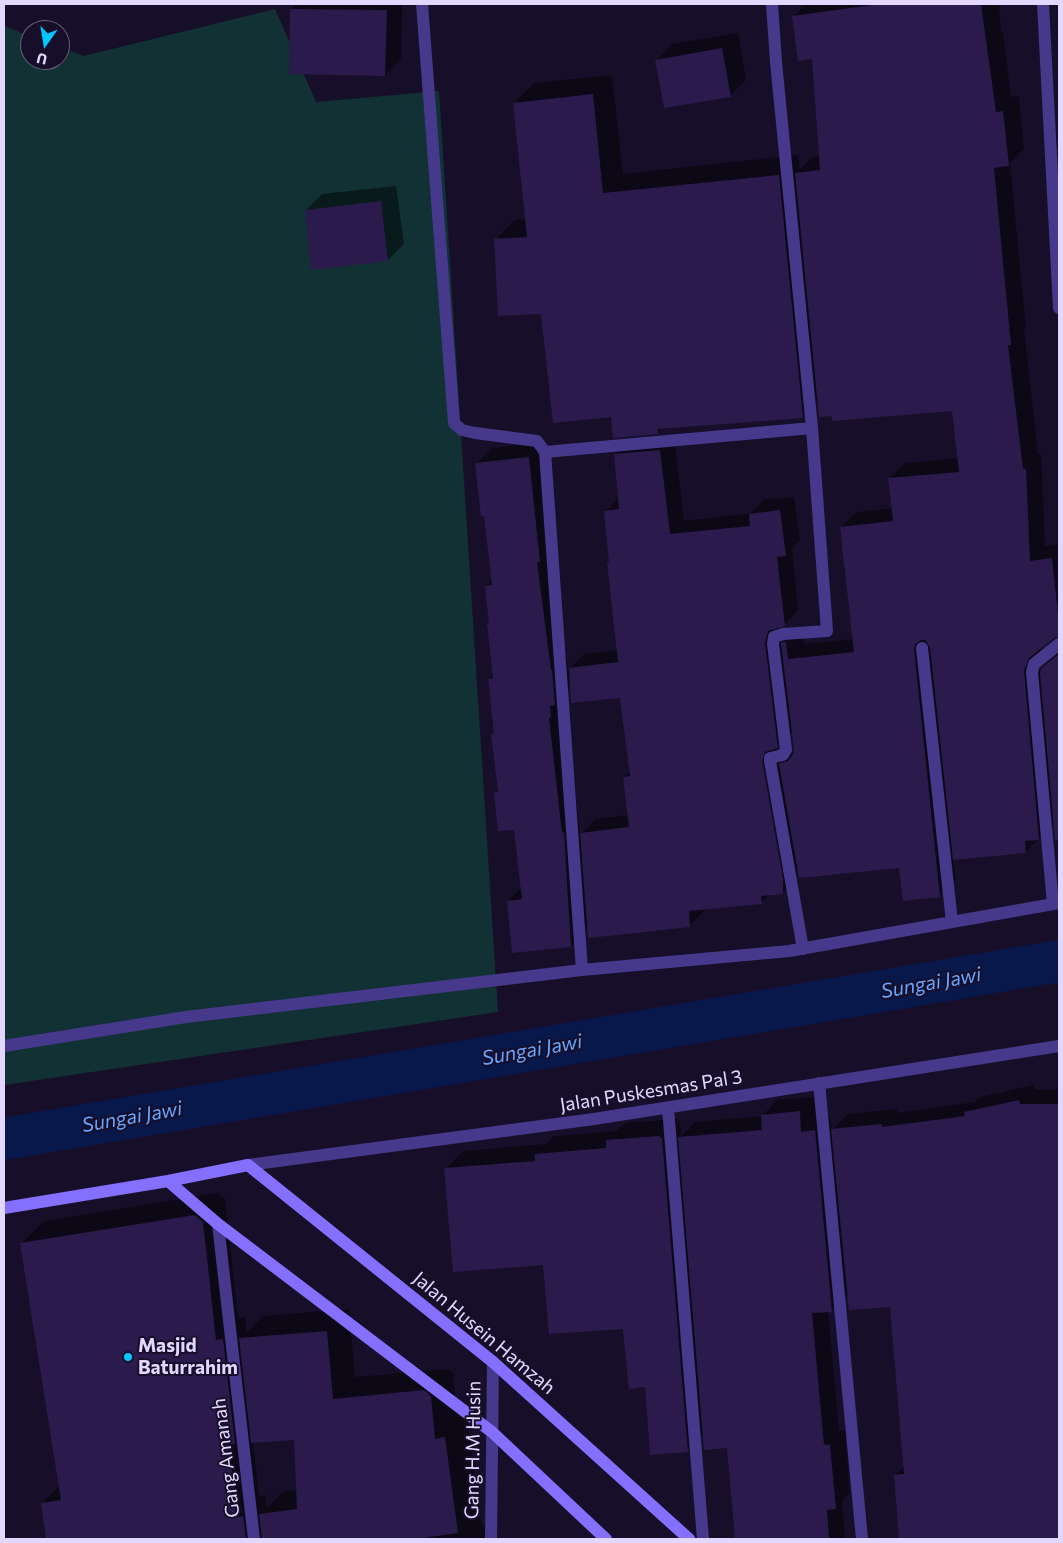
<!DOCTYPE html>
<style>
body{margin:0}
#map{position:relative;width:1063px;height:1543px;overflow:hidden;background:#170f2a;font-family:Commissioner,sans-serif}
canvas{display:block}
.frame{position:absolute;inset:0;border:5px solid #e2d8ff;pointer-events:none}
.north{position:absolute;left:20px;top:20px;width:50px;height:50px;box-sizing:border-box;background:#170f2a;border:1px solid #685f7f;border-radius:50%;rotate:193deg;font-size:14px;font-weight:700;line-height:20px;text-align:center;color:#e2d8ff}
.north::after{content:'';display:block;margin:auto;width:18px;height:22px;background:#04c6ff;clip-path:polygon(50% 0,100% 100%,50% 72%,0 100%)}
</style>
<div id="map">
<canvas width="1063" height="1543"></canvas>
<div class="frame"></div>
<div class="north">U</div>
</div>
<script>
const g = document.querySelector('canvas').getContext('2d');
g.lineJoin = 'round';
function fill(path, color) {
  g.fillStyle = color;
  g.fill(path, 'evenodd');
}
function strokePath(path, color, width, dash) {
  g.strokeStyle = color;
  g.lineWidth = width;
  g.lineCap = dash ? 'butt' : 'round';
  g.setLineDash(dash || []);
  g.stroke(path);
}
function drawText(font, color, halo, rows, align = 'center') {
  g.font = font + ' Commissioner,sans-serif';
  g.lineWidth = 4;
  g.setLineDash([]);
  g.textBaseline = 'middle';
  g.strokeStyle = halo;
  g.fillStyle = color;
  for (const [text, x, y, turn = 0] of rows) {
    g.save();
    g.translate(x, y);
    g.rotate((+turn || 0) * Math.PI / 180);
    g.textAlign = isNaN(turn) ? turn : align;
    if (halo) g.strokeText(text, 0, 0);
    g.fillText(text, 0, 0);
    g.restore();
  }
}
fill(new Path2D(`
 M275 9 316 102 439 91 498 1012 4 1085V26L30 36V60H60V47L84 56Z`), '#123134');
fill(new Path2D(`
 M297 4H402L401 59 385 75 291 9Z
 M806 4H999L1001 32H1003L1011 97 1019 96 1024 149 1010 163 1026 328 1024 330 1038 454H1041L1045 546 1059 544V635H1057L1042 646 1039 654 1041 671 1059 652V838H1056L1055 823 1026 851 953 859 956 879 940 895 900 866 797 869V878L783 893 770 894 761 903 704 909V911L690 925 588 928 571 946 514 952 508 901 522 887 515 828 495 793 499 789 492 734 495 731 489 679 494 674 488 624 490 622 486 586 492 580 485 514 476 464 492 448 544 442 552 548 568 670 584 654 618 650 608 563 610 561 605 512 619 497 615 454 630 440 674 436 684 521 751 513 764 500 794 497 800 540 792 549 798 610 784 625 779 626 781 645 799 628 802 627 804 644 854 639 841 527 857 512 893 508 889 479 905 463 959 458 954 409 833 414 819 400 802 417 663 427 658 432 612 415 542 313 495 240 515 220 527 219 514 103 534 83 612 75 623 174 798 155 800 170 812 157 820 156 813 58 793 17ZM571 687 621 697 631 771 624 777 629 815 596 819 580 835 565 693ZM793 731 795 750 779 766 776 747ZM760 755H762L784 881H782Z
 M738 33 746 80 730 96 657 60 672 44Z
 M396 186 404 244 388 260 312 268 306 210 322 194Z
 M1034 1085 1035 1090 1059 1089V1539H900L895 1475 905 1465 891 1306 848 1294 832 1310 828 1311 839 1431 845 1430 850 1493 842 1501 845 1539H792V1536L736 1539 728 1447 704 1434 687 1450 625 1328 544 1263 446 1169 463 1151 546 1144 554 1136 616 1131 625 1123 677 1119V1121H680L681 1136 695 1122 762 1116 777 1100 814 1097 816 1117 830 1116 832 1130 848 1114 897 1109V1113L975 1102 980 1097Z
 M218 1193 225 1199 238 1318 245 1317 247 1332 263 1316 349 1309 355 1377 447 1369 453 1373 457 1417 467 1416 482 1526 486 1525 488 1539H47L42 1503 60 1486 22 1243 44 1221ZM295 1438 298 1490 283 1492 267 1508 265 1495 259 1496 253 1442Z`), '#0007');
strokePath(new Path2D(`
 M4 1139 1059 961`), '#09184a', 42);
fill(new Path2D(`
 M880 4H981L996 112 1003 111 1009 166 994 168 1011 345H1008L1023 469H1026L1030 561 1052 558 1059 624V636L1054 638 1029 658 1024 670 1039 840 1025 841 1026 853 953 860 930 647 925 640H921L915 644 914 649 940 897 903 901 899 868 799 878 779 764 788 761 793 754 794 749 781 643 786 642 788 659 854 652 840 527 893 521 888 478 959 472 952 411 832 421V416L819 417 795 173 820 170 812 59 798 61 792 16Z
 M290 9 387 10 385 76 289 74Z
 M722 48 731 97 664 108 655 60Z
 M593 94 603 193 779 175 803 418 658 429V434L613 438 611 417 553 423 541 314 498 316 494 239 527 237 513 103Z
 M381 201 388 261 311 270 305 210Z
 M660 450 670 534 750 526 749 514 780 510 786 556 777 557 785 626 768 631 765 643 778 748 765 752 762 761 783 880V894L761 896 762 904 689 911 690 927 588 938 580 833 629 827 623 777 630 776 620 698 571 703 569 668 618 662 607 562H609L604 511 619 509 614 454Z
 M529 457 540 562H537L551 670H552L555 705 550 706 551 718H549L562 833 564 832 571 947 512 953 507 901 522 899 514 830 498 831 494 792H498L491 734 494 733 488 679 493 678 487 623H489L485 586 492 585 484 516H481L475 463Z
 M1059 654V839L1055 840 1040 673 1041 669Z
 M1019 1100 1020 1104H1059V1539H899L894 1475 904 1474 890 1307 849 1310 831 1129 882 1124V1127L965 1116 964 1112Z
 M800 1111 801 1132 815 1130 832 1312 812 1313 824 1445H830L836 1509 827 1510 829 1539H735L727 1448 704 1450 678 1137 762 1130 761 1115Z
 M660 1136V1138H662L688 1452 650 1455 645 1387 629 1389 623 1329 549 1334 543 1265 453 1272 444 1168 535 1161V1154L606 1148V1140Z
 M195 1215 203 1222 216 1340 223 1339 235 1444 229 1445 237 1517 243 1516 246 1539H46L41 1503 61 1500 20 1243Z
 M327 1331 333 1399 424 1390 431 1396 435 1439 445 1437 458 1533 416 1539H262L259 1514 297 1509 294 1440 251 1443 239 1338Z`), '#2b1b4c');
strokePath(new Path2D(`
 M422 4 454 423 462 430 475 433 537 441 545 452 582 970 789 951 1059 903
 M772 4 776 62 812 428 827 631 783 634 774 637 773 644 786 750 783 755 770 758V761L803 949
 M1043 4 1059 308
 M545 452 812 428
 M922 648 952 922
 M1053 904 1032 672 1034 664 1059 644
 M4 1046 186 1017 582 970
 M819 1083 862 1539
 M668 1108 703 1539
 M248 1165 594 1119 1059 1046
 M218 1224 254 1539
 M491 1539 493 1362`), '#46398b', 12);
strokePath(new Path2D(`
 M168 1181 218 1224 492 1432 606 1539
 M4 1208 168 1181 248 1165 493 1362 689 1539`), '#856fff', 12);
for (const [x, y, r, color] of [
 [128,1357,5,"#04c6ff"]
]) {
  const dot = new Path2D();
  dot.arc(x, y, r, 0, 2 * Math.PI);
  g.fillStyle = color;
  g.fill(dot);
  strokePath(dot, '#170f2a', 2);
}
drawText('19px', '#e2d8ff', '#170f2a', [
 ["Jalan Puskesmas Pal 3",651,1091,-9],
 ["Jalan Husein Hamzah",484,1333,40],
 ["Gang H.M Husin",473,1450,-89],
 ["Gang Amanah",226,1458,-97]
]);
drawText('bold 19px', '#e2d8ff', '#170f2a', [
 ["Masjid",138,1346],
 ["Baturrahim",138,1368]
], 'left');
drawText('italic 20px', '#66a5ff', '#170f2a', [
 ["Sungai Jawi",931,983,-10],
 ["Sungai Jawi",532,1050,-10],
 ["Sungai Jawi",132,1117,-10]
]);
</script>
